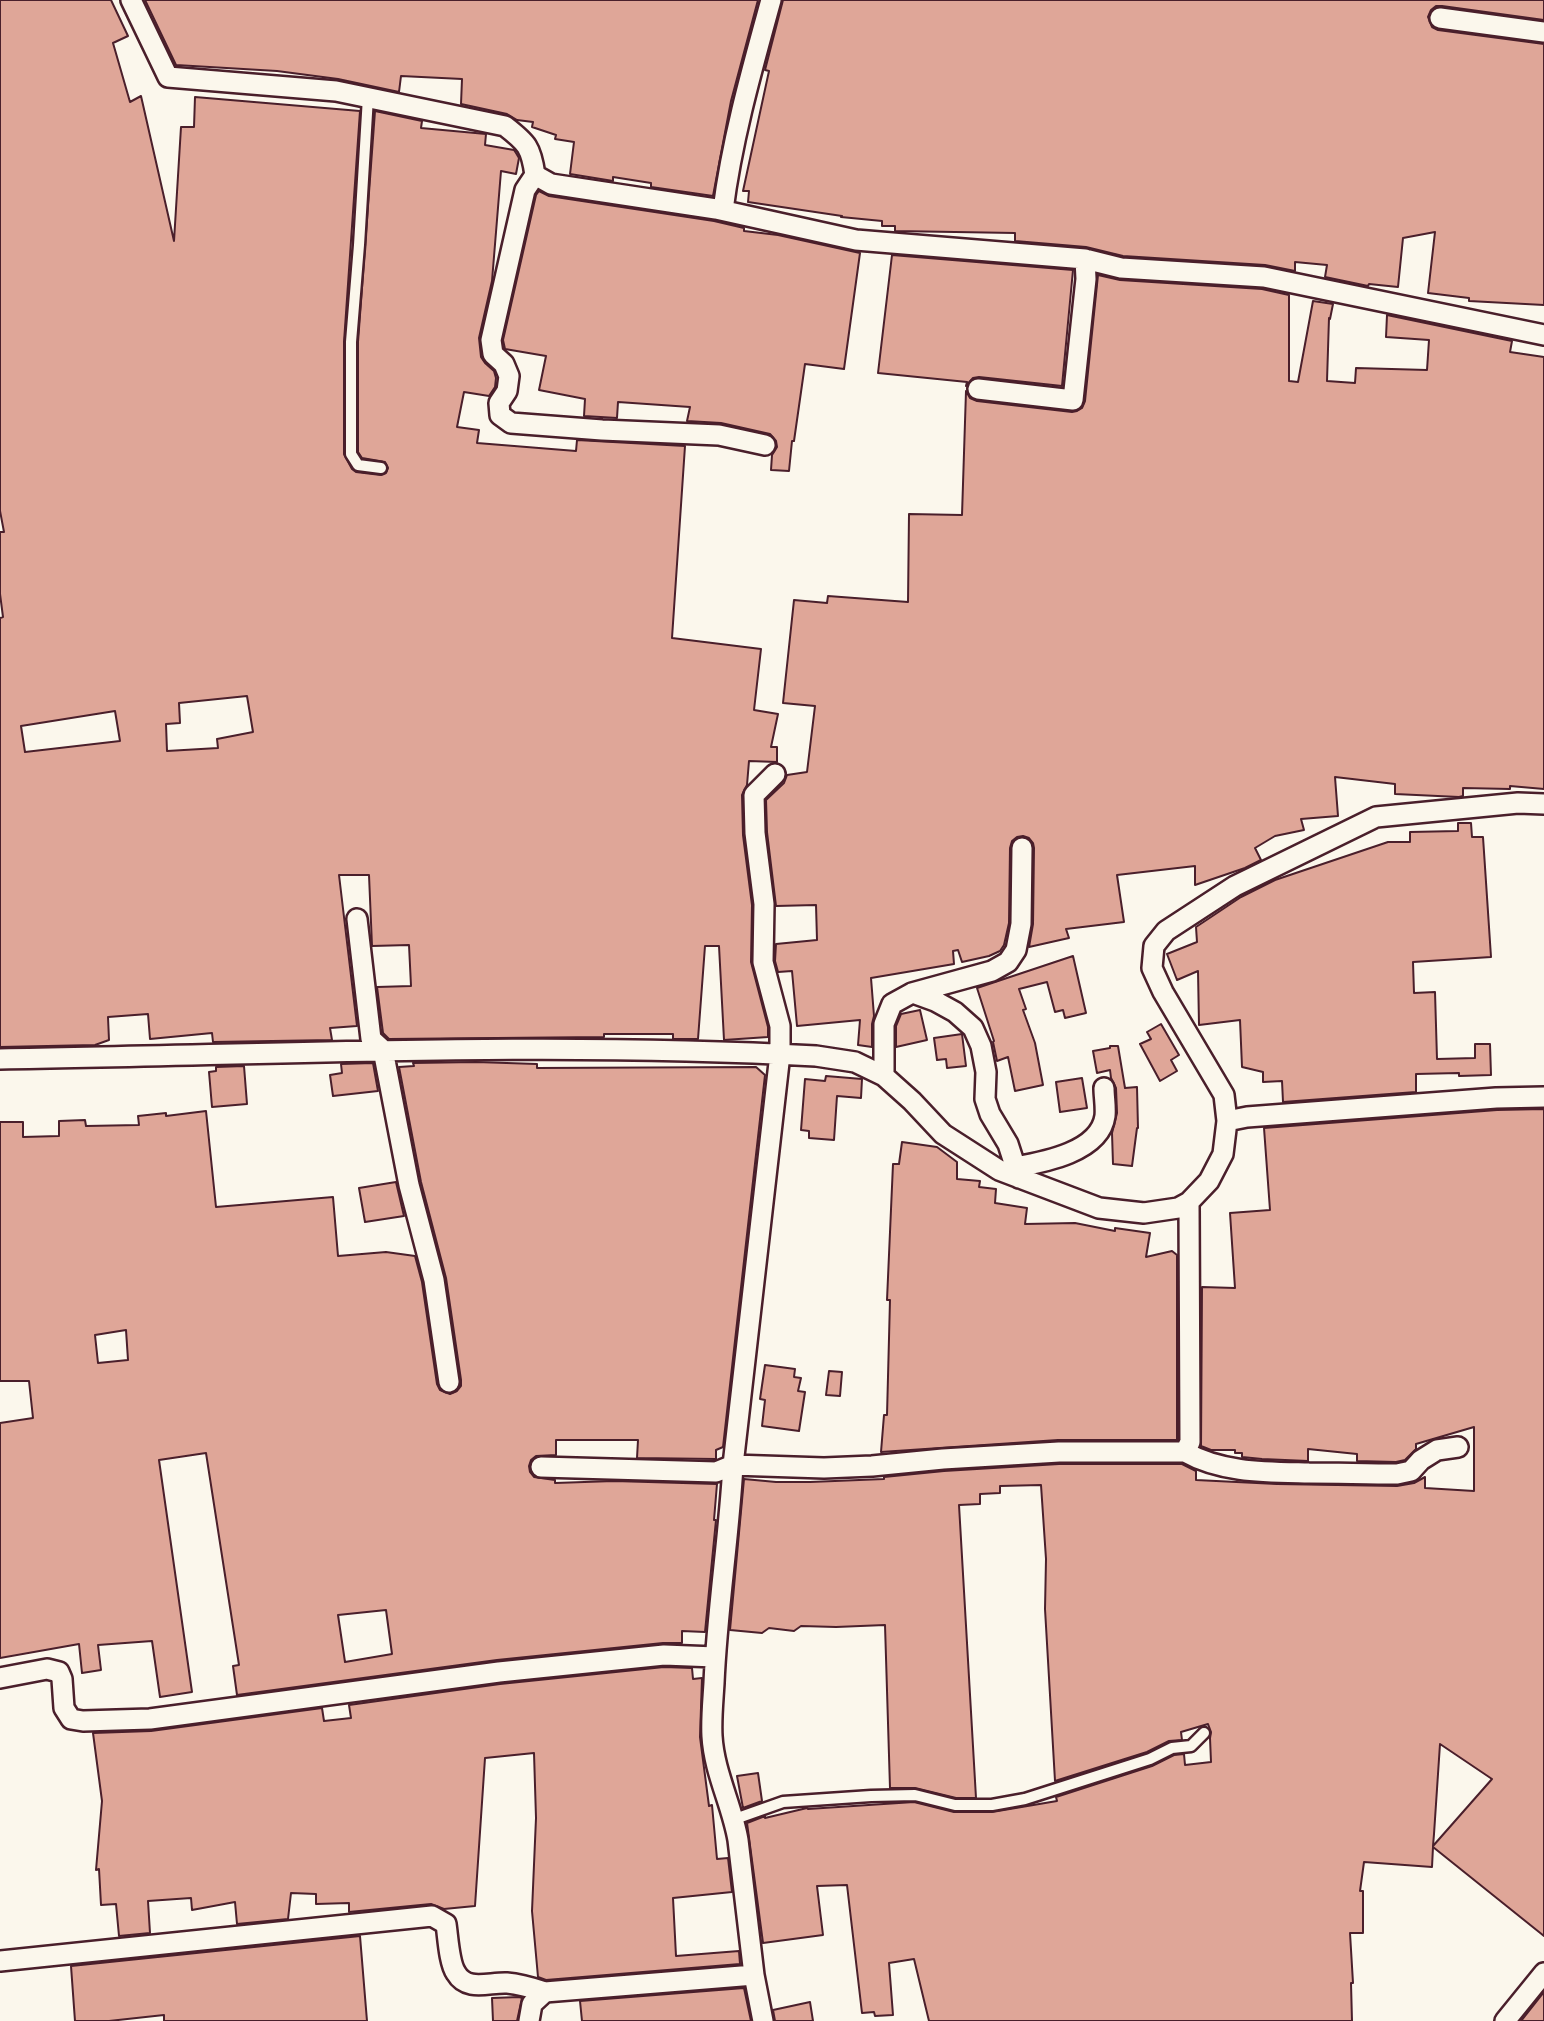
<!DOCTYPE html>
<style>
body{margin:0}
canvas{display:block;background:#fbf7ec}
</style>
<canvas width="1544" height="2021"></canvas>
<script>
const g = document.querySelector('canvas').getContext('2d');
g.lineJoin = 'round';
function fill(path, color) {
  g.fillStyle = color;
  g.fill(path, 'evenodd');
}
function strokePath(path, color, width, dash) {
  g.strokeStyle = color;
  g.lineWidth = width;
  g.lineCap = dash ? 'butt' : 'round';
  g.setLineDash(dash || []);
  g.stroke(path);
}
const building = new Path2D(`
 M0 0H111L128 36 113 43 130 102 141 96 174 241 181 127H194L195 97 360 111 344 342V454L352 469 356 472 381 475 386 473 388 468 385 462 362 458 358 452V342L375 111 422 121 421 128 486 134 485 145 514 150 516 153 519 158 516 174 501 171 492 281 479 338 481 357 485 363 494 371 496 378 495 387 489 396 464 392 457 427 479 430 477 443 576 451 577 440 685 446 672 638 761 649 754 710 778 714 771 747H777V762L749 761 747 785 742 795 743 835 752 905 751 962 768 1027V1037L724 1040 719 946H705L698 1039H673V1034H604V1037L389 1039 383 1033 377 987 411 986 409 945 372 946 369 875H339L357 1026 330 1028 332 1040 213 1042 212 1033 150 1039 148 1014 108 1017 109 1040 95 1045 0 1047V618L3 617 0 594V532H4L0 511ZM247 696 253 732 217 739 218 748 167 751 166 724 180 723 179 703ZM115 711 120 741 25 752 21 726Z
 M145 0H758L731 101 713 196 651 187V183L613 177V181L570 174 574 142 555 139 556 135 532 127 533 122 517 120 507 114 461 104 462 79 401 76 399 92 338 79 277 71 176 65Z
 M783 0H1544V20L1442 6H1436L1431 10 1428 17 1432 27 1438 30 1544 44V305L1469 301V298L1428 293 1435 232 1403 238 1398 287 1369 284 1368 286 1325 277 1327 265 1295 262V271L1265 265 1123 256 1086 247 1015 241V233L895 231V226H882V221L841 217 842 216 748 202 749 191H743L769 71 765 70Z
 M539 191 549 196 714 221 744 228V231L778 235 860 253 844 369 805 364 794 441H792L789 471 771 470 772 455 777 447 776 441 770 434 721 423 687 421 690 407 618 402 617 418 584 416 585 399 539 390 546 356 505 349 503 340 536 195Z
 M892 255 1073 270 1062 386 979 377 973 378 966 386 967 382 878 373Z
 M1098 275 1120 280 1262 289 1289 295V381L1298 382 1313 301 1333 304 1330 319 1329 318 1327 381 1355 383 1356 368 1427 370 1429 340 1386 337 1387 315 1512 341 1510 352 1544 357V789L1510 786V789L1463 788V796L1459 797 1395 794V784L1335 777 1338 816 1301 819 1304 830 1275 836 1255 848 1261 860 1245 868 1195 885V866L1117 875 1124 922 1066 929 1069 938 1029 947 1033 924 1034 848 1033 843 1029 838 1023 836 1017 837 1012 841 1010 848 1009 923 1004 945 1000 951 989 956 962 962 958 950 953 951 954 964 871 978 874 1016 872 1024V1047L858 1045 860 1020 797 1026 792 971 778 972 775 961 776 944 817 940 816 905 776 906 767 832 766 800 784 783 787 775 807 772 815 706 783 703 794 600 827 603 828 596 908 602 909 514 962 515 966 391 970 398 977 401 1072 412 1077 411 1082 408 1085 401Z
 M1458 823H1471L1472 837H1483L1491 957 1413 962 1414 993 1435 992 1437 1059 1475 1058V1044H1490L1491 1075 1459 1076V1073L1416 1074V1092L1283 1102 1282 1081 1263 1082V1072L1242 1067 1240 1020 1199 1025 1198 971 1177 980 1167 954 1197 942 1196 927 1241 897 1275 880 1388 842H1410V832L1458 831Z
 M1073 956 1086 1013 1065 1018 1063 1010 1055 1012 1047 982 1019 989 1026 1009 1023 1010 1035 1043 1043 1085 1015 1091 1008 1057 997 1061 993 1042 994 1041 977 988Z
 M920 1010 927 1040 896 1047V1026L901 1014Z
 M1161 1024 1179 1055 1171 1060 1177 1071 1160 1081 1140 1044 1151 1039 1147 1032Z
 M962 1034 966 1066 947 1068 946 1059 937 1060 934 1038Z
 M1110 1046H1118L1125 1088 1137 1087 1138 1128H1137L1132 1166 1113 1164 1112 1133 1117 1113 1116 1088 1111 1078 1110 1070 1097 1073 1093 1051 1110 1048Z
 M476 1062 537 1064V1068L756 1067 765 1075 723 1447 716 1450V1459L637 1458 638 1440H556V1455L536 1456 531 1460 529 1466 530 1472 534 1477 555 1480V1483L614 1481 717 1484 714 1520H716L705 1632 682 1631V1643H663L497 1660 237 1695 233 1666 239 1665 206 1453 159 1460 192 1692 160 1697 152 1641 98 1645 101 1670 82 1673 79 1644 0 1658V1423L33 1418 29 1381H0V1122H23V1137L59 1136V1121L85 1120 86 1126 139 1125 138 1116 166 1113V1116L206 1111 216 1207 333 1197 338 1256 386 1252 415 1256 422 1282 437 1384 440 1390 450 1394 457 1391 461 1386V1380L446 1278 421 1182 399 1067 414 1066 413 1063ZM126 1330 128 1360 98 1363 95 1335ZM386 1610 392 1654 345 1662 338 1615Z
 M373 1063 378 1091 333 1096 330 1075 342 1073 341 1064Z
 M244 1066 247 1104 212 1107 209 1072 216 1071V1067Z
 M826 1076 862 1079 861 1098 837 1096 834 1140 809 1138V1131L801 1130 805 1079 825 1081Z
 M1082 1078 1087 1108 1060 1112 1056 1082Z
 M1544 1109V1936L1433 1847 1432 1867 1364 1862 1360 1891H1363V1933H1350L1353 1983H1351L1352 2021H929L914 1959 889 1963 893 2015 875 2016 874 2012 862 2013 847 1885 817 1886 823 1935 763 1943 747 1823 765 1816V1818L807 1808 808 1809 914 1802 954 1812H992L1057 1801 1056 1797 1152 1766 1174 1755 1184 1754 1185 1765 1211 1762 1210 1738 1211 1732 1208 1724 1181 1732 1182 1740 1169 1741 1147 1752 1055 1781 1045 1609 1046 1559 1041 1485 1000 1486V1493L980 1494V1504L959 1505 976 1798H956L915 1788H890L885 1625 836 1627 801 1626 794 1631 769 1628 762 1633 730 1630 744 1479 776 1482H810L884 1479V1477L944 1471 1059 1464H1182L1196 1471V1480L1277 1484 1397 1486 1414 1483 1425 1477V1488L1474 1491V1427L1416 1444V1449L1405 1460 1396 1462 1357 1461V1454L1308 1449V1461L1262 1459 1242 1457V1453H1235V1450H1211L1201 1446 1202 1287 1235 1288 1230 1213 1270 1210 1264 1128 1497 1110ZM1440 1744 1492 1779 1433 1846 1434 1834Z
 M902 1142 937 1147 957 1162V1179L980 1181 979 1187 996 1189 995 1203 1027 1208 1025 1224 1075 1223 1115 1231V1228L1150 1233 1146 1257 1172 1251 1177 1255V1440H1058L881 1452 884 1415H887L890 1300H887L893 1164H899Z
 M396 1182 404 1216 365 1222 359 1188Z
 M765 1365 795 1369 794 1377 801 1378 798 1391 805 1392 799 1431 762 1426 765 1400 760 1399Z
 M829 1371 842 1372 840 1396 826 1395Z
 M664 1667 692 1668 693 1679 702 1678 700 1737 709 1806 712 1805 717 1859 728 1858 732 1892 673 1898 676 1956 739 1951 740 1964 546 1980 538 1977 532 1911 536 1818 534 1753 485 1758 475 1906 444 1909 431 1904 349 1912V1903L316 1904V1894L291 1893 288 1919 237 1924 235 1902 192 1910 191 1898 148 1901 150 1933 119 1936 116 1904 101 1905 99 1869 96 1870 102 1801 93 1733 151 1731 322 1708 324 1721 351 1718 349 1705 500 1684Z
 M758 1773 762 1801 743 1808 737 1776Z
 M360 1936 367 2021H164V2015L109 2021H75L71 1966Z
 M744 1988 751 2021H582L580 2001Z
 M1544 1992V2021H1521Z
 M519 1997 522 1998 517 2021H493L492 1998Z
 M810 2002 813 2021H775L773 2010Z`);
fill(building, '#dfa698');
strokePath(building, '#4a1f2b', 2);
const lane = new Path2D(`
 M368 97 359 245 351 342V454L358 465 381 468
 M735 1819 783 1802 871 1796 915 1795 955 1805H992L1025 1799 1150 1759 1172 1748 1191 1746 1204 1733`);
const street = new Path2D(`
 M131 0 168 77 336 91 505 126C527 143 531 147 535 175L551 184 716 209 856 240 1085 259 1121 268 1264 277 1544 335
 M1440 18 1544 32
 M535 175 525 190 491 340 493 354 504 364 509 376 507 391 499 403 500 415 511 423 602 430 719 435 765 445
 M723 210C732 139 752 69 771 0
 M978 389 1073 400 1086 279 1085 259
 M357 919 371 1039 383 1050 409 1185 434 1280 449 1382
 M913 993 935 1001 955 1012 973 1028 981 1046 986 1072 985 1099 990 1114 1008 1144 1019 1178
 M0 1059C272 1055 544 1041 816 1056L855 1062 884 1076 912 1101 943 1134 999 1170 1099 1208 1144 1213 1178 1208 1189 1202 1209 1181 1223 1154 1227 1121 1224 1095 1163 992 1152 968 1154 946 1166 931 1235 886 1376 817 1518 803 1544 804
 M884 1076V1024L892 1004 912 993 992 971 1008 962 1016 950 1021 924 1022 848
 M1227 1121 1247 1117 1496 1098 1544 1097
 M1016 1167C1044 1162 1100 1152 1105 1116 1106 1107 1104 1097 1104 1088
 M1185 1452C1222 1473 1267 1472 1309 1473 1338 1473 1367 1474 1397 1474L1411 1471 1421 1460 1437 1450 1458 1447
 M541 1467 716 1472 733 1465 824 1468 872 1466 943 1459 1059 1452H1185L1190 1442 1189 1202
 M0 1678 47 1669 59 1672 62 1679 64 1708 71 1719 83 1721 150 1719 499 1672 664 1655 715 1657
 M0 1961 432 1916 446 1924C448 1937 449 1963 456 1973 467 1992 489 1982 507 1983 520 1984 533 1988 545 1992L754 1975
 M529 2021 532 2004 545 1992
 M763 2021 754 1975 738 1840C732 1805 714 1772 712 1736 711 1719 713 1700 714 1683 717 1610 729 1538 733 1465L780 1054V1026L763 962 764 904 755 833 754 795 775 774
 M1505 2021 1544 1973`);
strokePath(lane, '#4a1f2b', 15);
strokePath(street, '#4a1f2b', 24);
strokePath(lane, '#fbf7ec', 10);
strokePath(street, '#fbf7ec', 19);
</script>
